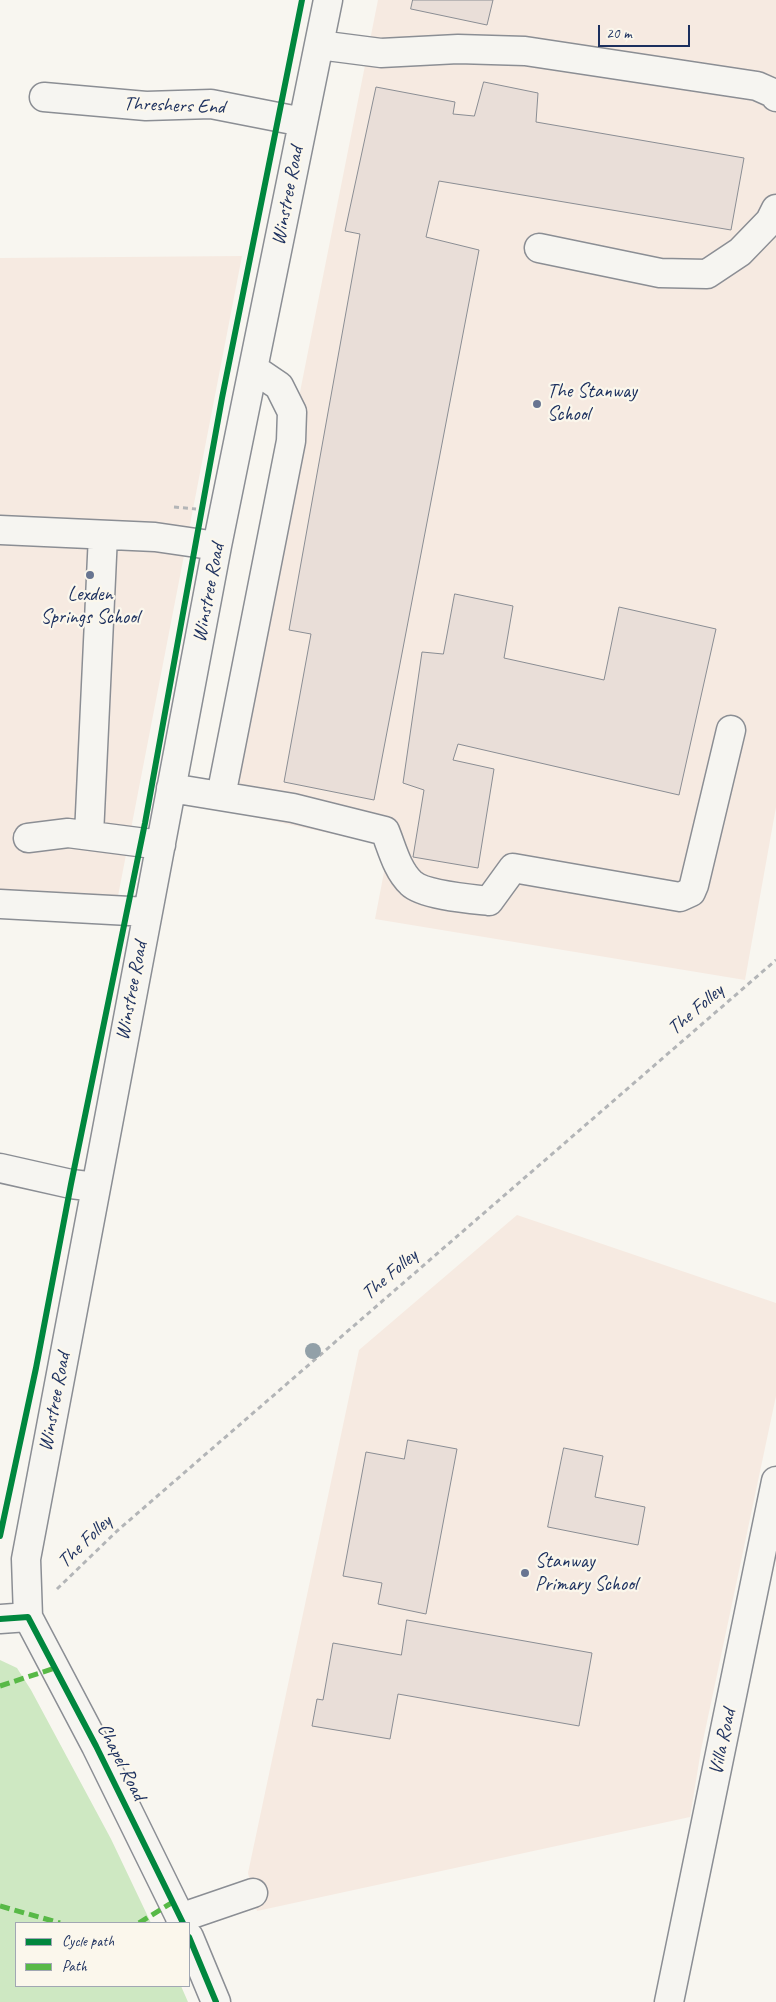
<!DOCTYPE html>
<style>
body{margin:0}
#map{position:relative;width:776px;height:2002px;overflow:hidden;background:#f8f6f0;font-family:Caveat,sans-serif}
canvas{display:block}
.legend{position:absolute;left:15px;top:1922px;width:175px;height:65px;box-sizing:border-box;background:#fbf7ec;border:1px solid #a1a7b3;margin:0;padding:6px 9px;list-style:none;font-size:15px;color:#1b2f5e}
.legend li{display:flex;align-items:center;gap:10px;height:25px}
.legend b{width:25px;border:1px solid #a1a7b3}
.scale{position:absolute;left:598px;top:25px;width:92px;height:22px;box-sizing:border-box;border:2px solid #1b2f5e;border-top:0;padding-left:6px;font-size:15px;line-height:18px;white-space:nowrap;color:#1b2f5e;-webkit-text-stroke:4px #fbf7ec;paint-order:stroke}
</style>
<div id="map">
<canvas width="776" height="2002"></canvas>
<ul class="legend">
<li><b style="height:6px;background:#00873e"></b>Cycle path</li>
<li><b style="height:6px;background:#58b947"></b>Path</li>
</ul>
<div class="scale">20 m</div>
</div>
<script>
const g = document.querySelector('canvas').getContext('2d');
g.lineJoin = 'round';
function fill(path, color) {
  g.fillStyle = color;
  g.fill(path, 'evenodd');
}
function strokePath(path, color, width, dash) {
  g.strokeStyle = color;
  g.lineWidth = width;
  g.lineCap = dash ? 'butt' : 'round';
  g.setLineDash(dash || []);
  g.stroke(path);
}
function drawText(font, color, halo, rows, align = 'center') {
  g.font = font + ' Caveat,sans-serif';
  g.lineWidth = 4.5;
  g.setLineDash([]);
  g.textBaseline = 'middle';
  g.strokeStyle = halo;
  g.fillStyle = color;
  for (const [text, x, y, turn = 0] of rows) {
    g.save();
    g.translate(x, y);
    g.rotate((+turn || 0) * Math.PI / 180);
    g.textAlign = isNaN(turn) ? turn : align;
    if (halo) g.strokeText(text, 0, 0);
    g.fillText(text, 0, 0);
    g.restore();
  }
}
fill(new Path2D(`
 M378 0H776V807L745 980 375 919 389 846 217 809Z
 M242 256 118 896 0 891V258Z
 M517 1215 776 1303V1396L701 1750 690 1817 257 1911 248 1873 359 1350Z`), '#f6eae1');
fill(new Path2D(`
 M0 1660 17 1668 31 1690 111 1839 151 1923H16V1986H181L188 2002H0Z`), '#cee8c2');
const building = new Path2D(`
 M413 0H493L487 25 411 9Z
 M484 82 538 93 536 122 744 158 731 230 439 181 426 237 479 250 374 800 284 782 311 634 289 630 360 234 345 231 376 87 455 102 453 114 474 116Z
 M455 594 513 606 504 658 604 680 619 607 716 629 679 795 458 744 453 760 494 769 478 868 413 857 424 790 403 783 422 652 443 654Z
 M408 1440 457 1449 426 1614 378 1604 382 1583 343 1576 366 1452 404 1459Z
 M564 1448 603 1456 595 1497 645 1507 638 1545 548 1527Z
 M407 1620 592 1653 579 1726 398 1694 390 1739 312 1726 317 1699 323 1700 333 1643 401 1655Z`);
fill(building, '#e9ded8');
strokePath(building, '#8b8e94', 1);
const minor = new Path2D(`
 M319 45 381 53 458 49 525 51 757 86 775 94 776 97
 M44 97 146 106 211 104 303 122
 M539 248 660 273 707 274 740 252 770 221 776 209
 M0 530 155 537 217 546
 M171 788 293 808 385 831C392 848 397 870 411 883 423 895 471 899 489 901L513 868 680 897 691 892 694 885 731 730
 M221 796 291 441 292 412 279 386 254 369
 M89 835 103 535
 M28 838 68 833 161 845
 M0 904 148 912
 M0 1168 71 1184 96 1187
 M0 1619 28 1617
 M180 1918 253 1893
 M183 1923 96 1746 28 1617 26 1559 217 546 328 0
 M189 1937 216 2002
 M669 2002 776 1481`);
strokePath(minor, '#8b8e94', 31);
strokePath(new Path2D(`
 M174 507 196 509
 M57 1589 117 1531 776 960`), '#b3b5b7', 3, [5, 4]);
strokePath(minor, '#f6f5f1', 28);
strokePath(new Path2D(`
 M0 1686 55 1668
 M0 1906 60 1923
 M139 1923 173 1902`), '#58b947', 5, [10, 5]);
strokePath(new Path2D(`
 M0 1536 36 1368 71 1184 145 823 222 398 302 0
 M0 1619 28 1617 96 1746 183 1923
 M189 1937 216 2002`), '#00873e', 6);
g.fillStyle = '#92a0a8';
for (const [x, y] of [
 [313,1351]
]) {
  g.beginPath();
  g.arc(x, y, 8, 0, 2 * Math.PI);
  g.fill();
}
for (const [x, y, r, color] of [
 [537,404,5,"#687591"],
 [90,575,5,"#687591"],
 [525,1573,5,"#687591"]
]) {
  const dot = new Path2D();
  dot.arc(x, y, r, 0, 2 * Math.PI);
  g.fillStyle = color;
  g.fill(dot);
  strokePath(dot, '#fbf7ec', 2);
}
drawText('20px', '#1b2f5e', '#fbf7ec', [
 ["Threshers End",174,106,2],
 ["Winstree Road",288,196,-79],
 ["Winstree Road",209,593,-79],
 ["Winstree Road",132,991,-79],
 ["The Folley",696,1010,-41],
 ["The Folley",390,1275,-41],
 ["Winstree Road",55,1402,-79],
 ["The Folley",85,1542,-44],
 ["Villa Road",723,1742,-78],
 ["Chapel Road",121,1762,63]
]);
drawText('20px', '#1b2f5e', '#fbf7ec', [
 ["The Stanway",547,392],
 ["School",547,415],
 ["Lexden",90,595,"center"],
 ["Springs School",90,618,"center"],
 ["Stanway",535,1562],
 ["Primary School",535,1585]
], 'left');
</script>
